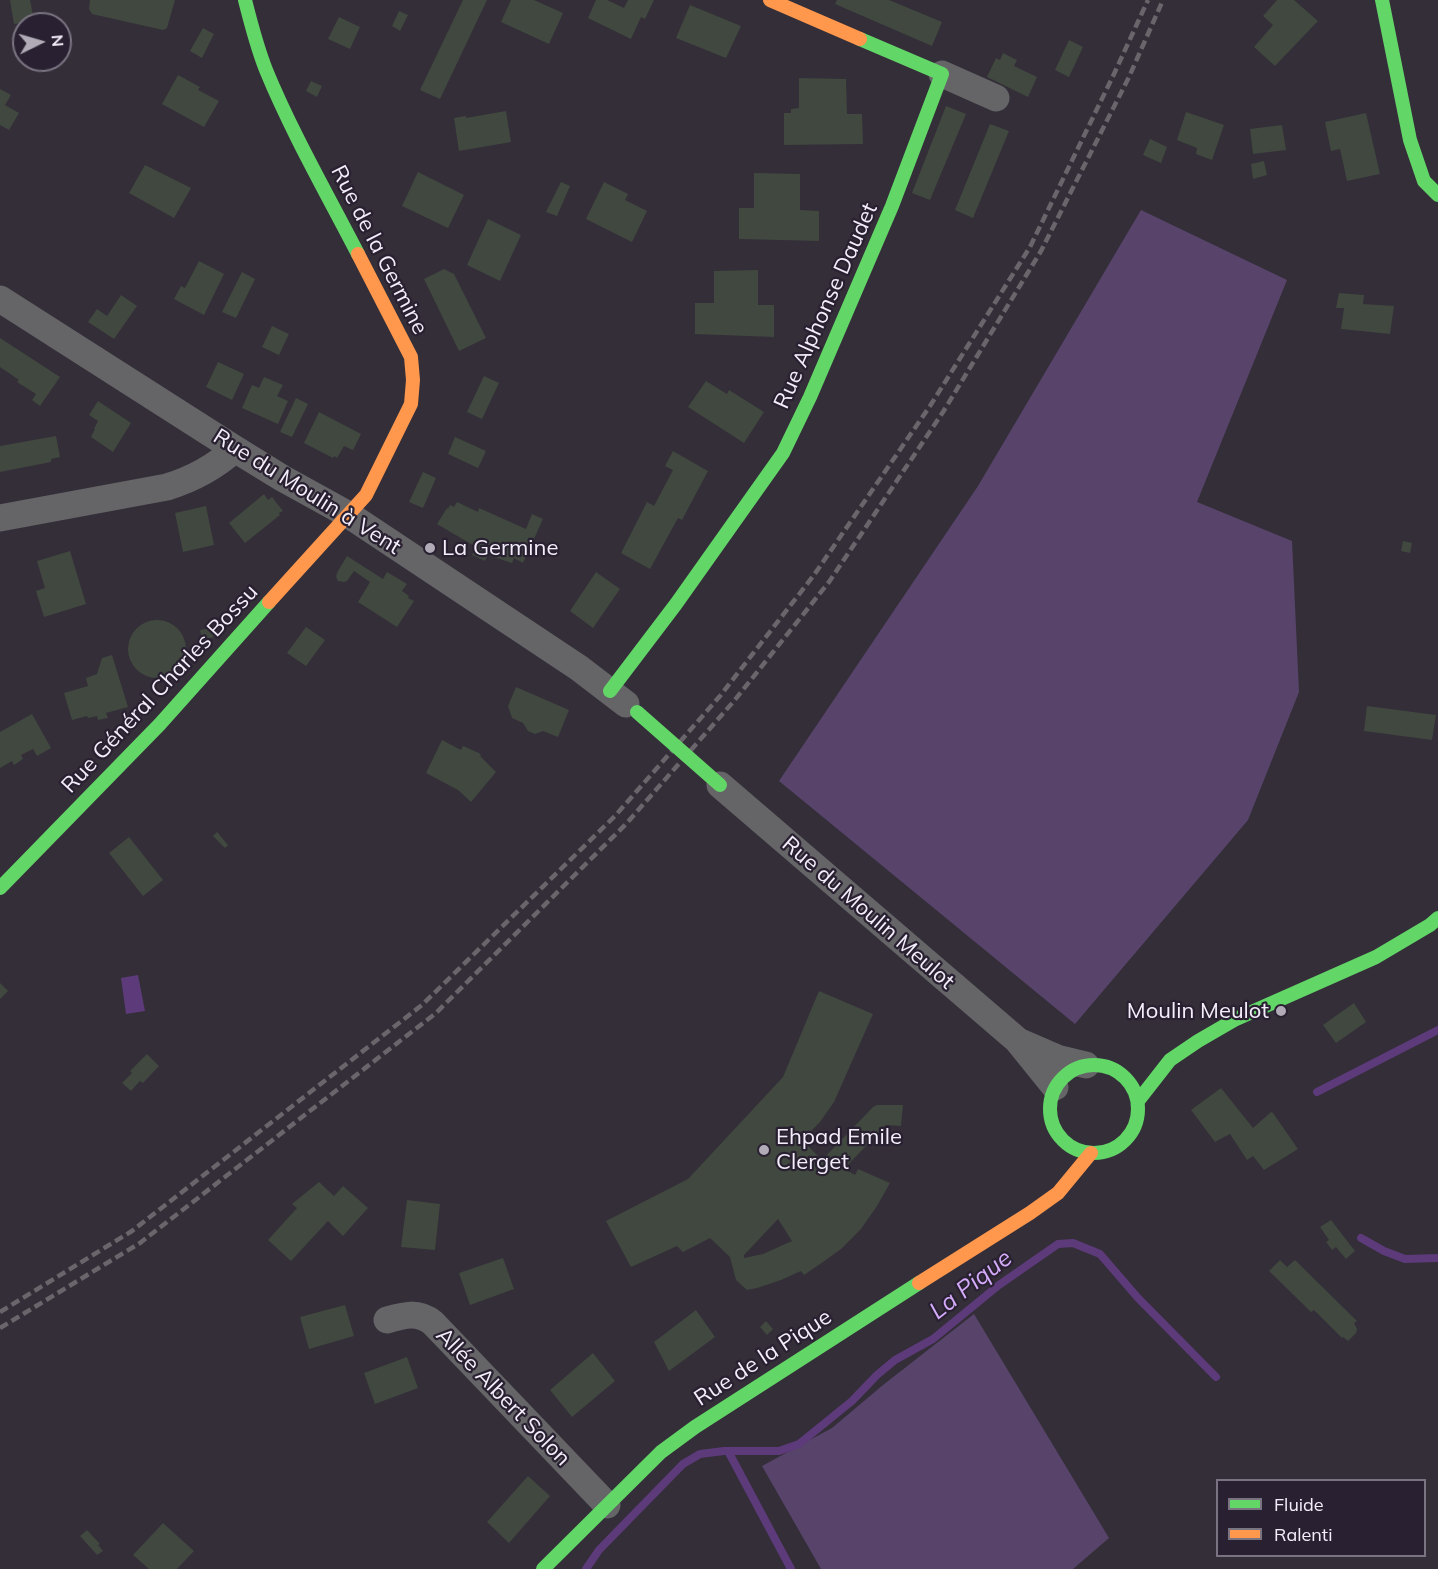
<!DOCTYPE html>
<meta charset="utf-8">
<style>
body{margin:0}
#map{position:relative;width:1438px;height:1569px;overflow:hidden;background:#332e38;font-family:Mulish,sans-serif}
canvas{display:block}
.legend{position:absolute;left:1216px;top:1479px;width:210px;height:78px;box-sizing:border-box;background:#292131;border:2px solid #7a7381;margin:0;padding:8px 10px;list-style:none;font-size:18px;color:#f4eefa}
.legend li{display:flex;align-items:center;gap:12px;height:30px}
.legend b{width:30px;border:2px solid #7a7381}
.north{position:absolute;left:12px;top:12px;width:60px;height:60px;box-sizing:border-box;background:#292131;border:2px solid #7a7381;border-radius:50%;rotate:85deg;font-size:16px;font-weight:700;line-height:24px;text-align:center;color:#f4eefa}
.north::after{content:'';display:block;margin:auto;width:21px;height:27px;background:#b0abb6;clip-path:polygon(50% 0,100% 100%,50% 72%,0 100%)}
</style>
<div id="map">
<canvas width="1438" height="1569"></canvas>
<ul class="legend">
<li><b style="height:8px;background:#63d668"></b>Fluide</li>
<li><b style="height:8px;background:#ff974d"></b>Ralenti</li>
</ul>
<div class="north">N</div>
</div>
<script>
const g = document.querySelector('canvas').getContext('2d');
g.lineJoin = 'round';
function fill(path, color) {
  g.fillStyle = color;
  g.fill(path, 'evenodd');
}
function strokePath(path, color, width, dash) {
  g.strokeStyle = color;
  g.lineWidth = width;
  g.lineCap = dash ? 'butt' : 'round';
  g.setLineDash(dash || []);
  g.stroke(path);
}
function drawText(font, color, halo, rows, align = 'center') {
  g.font = font + ' Mulish,sans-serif';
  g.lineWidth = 4.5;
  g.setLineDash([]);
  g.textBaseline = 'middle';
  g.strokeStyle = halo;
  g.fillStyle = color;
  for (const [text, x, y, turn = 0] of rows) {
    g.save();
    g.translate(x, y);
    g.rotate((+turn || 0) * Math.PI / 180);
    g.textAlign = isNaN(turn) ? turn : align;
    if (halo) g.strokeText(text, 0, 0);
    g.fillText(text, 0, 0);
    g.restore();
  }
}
fill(new Path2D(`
 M1141 210 1287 280 1197 502 1292 541 1299 692 1248 820 1075 1024 779 781 978 486Z
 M974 1314 1109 1538 1073 1569H821L762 1466 832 1428 883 1385Z`), '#58446b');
fill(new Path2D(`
 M138 975 145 1011 126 1014 121 978Z`), '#5d3a79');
strokePath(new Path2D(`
 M1317 1092 1438 1030
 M1361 1238 1384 1251 1405 1259 1438 1258
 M728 1451 791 1569
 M586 1569 599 1550 683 1464 700 1454 724 1451H779L799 1444 852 1401 877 1375 895 1360 933 1339 999 1285 1058 1244 1073 1243 1100 1254 1138 1298 1216 1377`), '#5d3a79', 8);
fill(new Path2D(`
 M10 0H30L34 21 14 24Z
 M90 0H175L167 28 163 30 92 14 89 9Z
 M463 0H487L440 99 420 90Z
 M511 0H534L563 13 549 44 501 22Z
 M596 0H607L624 8 628 0H654L645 19 641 17 631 39 588 18Z
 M837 0H889L942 22 932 46 835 4Z
 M1277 0H1294L1318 21 1275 66 1254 47 1273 25 1263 16Z
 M690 5 741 26 726 58 676 38Z
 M399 11 408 15 400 31 392 26Z
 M339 17 360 27 350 49 328 39Z
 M203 28 214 34 202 58 190 51Z
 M1069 40 1083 47 1069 77 1055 70Z
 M1003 53 1017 60 1014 66 1037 77 1028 97 987 77 996 58 1000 60Z
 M178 75 200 87 198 90 219 101 204 127 162 104Z
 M799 78 846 79 847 114H862L863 144 784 145V113H791V109L799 108Z
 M311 81 322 86 317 97 306 91Z
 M0 89 11 95 5 105 19 113 9 130 0 125Z
 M946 106 966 114 930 200 912 193Z
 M506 111 511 142 459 151 454 118 466 116V118Z
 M1186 112 1224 125 1212 160 1196 154 1197 148 1177 140Z
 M1366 113 1380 174 1347 181 1340 149 1331 151 1325 122Z
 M990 124 1009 131 973 218 955 210Z
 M1282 125 1286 150 1253 154 1250 129Z
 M1150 139 1167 147 1161 163 1143 155Z
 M1264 161 1267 175 1253 179 1251 164Z
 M145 165 191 188 174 218 129 193Z
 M418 172 464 195 448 228 402 206Z
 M754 173 800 174V210L819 211V241L739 239V208H754Z
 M561 182 570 186 557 216 546 212Z
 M604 182 628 194 625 200 647 211 632 242 586 219Z
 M488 219 521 235 500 281 467 265Z
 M199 261 224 274 204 315 174 299 181 286 185 288Z
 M444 269 454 274 486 338 459 351 424 279Z
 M758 270V305H774V337L695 334V303H714V271Z
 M242 272 255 279 236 318 222 312Z
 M1339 293 1364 295 1363 304 1394 306 1390 334 1341 329 1344 308H1336Z
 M121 295 137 306 114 339 88 322 97 309 107 316Z
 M272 326 289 334 279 355 262 347Z
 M0 338 60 377 40 406 32 400 36 394 17 382 19 380 0 367Z
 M218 362 244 374 232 400 206 387Z
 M484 376 499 383 482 419 467 412Z
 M264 377 283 385 277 396 288 401 278 424 242 408 252 385 259 388Z
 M706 381 727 394 729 390 764 412 744 443 688 407Z
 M296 398 308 404 292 437 280 432Z
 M98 401 131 423 113 452 91 437 95 429H94L98 421 89 415Z
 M319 412 361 434 353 450 344 446 337 458 334 456 333 458 304 443Z
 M56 436 60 457 51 459V462L0 472V446Z
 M455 437 486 451 478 468 448 454Z
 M673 451 708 471 682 520 678 518 650 569 621 553 647 502 654 506 673 470 665 466Z
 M423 472 436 478 423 508 409 502Z
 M264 494 268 500 272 497 283 511 279 513 280 515 245 543 229 523Z
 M457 502 478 512 479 508 526 529 532 514 543 519 523 563 514 558 512 563 488 555 485 561 472 555 476 547 437 524 447 508 448 509 450 505 454 507Z
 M206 506 214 545 183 552 175 513Z
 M1403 541 1412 543 1410 553 1401 551Z
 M70 551 86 604 44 617 36 591 45 588 37 561Z
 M347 556 383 579 387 572 407 584 402 591 409 596 408 598 414 601 397 627 358 602 370 582 354 571 347 581 344 582 338 581 337 579 336 576 338 571Z
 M596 572 620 589 593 628 570 611Z
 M128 649a29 29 0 1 1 58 0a29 29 0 1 1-58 0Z
 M306 627 325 640 306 666 287 653Z
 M211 628 214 637 202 640 200 630Z
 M112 655 128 707 106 713 108 718 98 720 97 716 88 718 87 716 72 720 64 693 88 686 86 678 97 674 102 658Z
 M516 687 569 710 558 737 543 731 535 734 528 731 523 723 512 718 508 706Z
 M1367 706 1436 715 1432 740 1364 731Z
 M32 714 51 748 37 756 33 749 21 755 23 759 14 765 12 761 0 768V732Z
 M442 740 461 750 463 746 479 753 481 755 480 756 496 772 471 802 458 790 426 773Z
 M217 832 228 845 225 848 213 836Z
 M129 837 163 880 143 896 109 853Z
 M0 983 8 991 0 999Z
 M819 991 873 1014 834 1102 820 1122 802 1140 822 1160 873 1107 877 1105H903L901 1126 886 1125 844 1169 855 1175 858 1169 890 1183 877 1206 861 1229 841 1249 823 1262 804 1275 801 1271 781 1280 757 1288 747 1290 736 1280 730 1257 710 1238 683 1252 677 1246 631 1267 606 1221 688 1179 783 1077ZM778 1219 792 1241 763 1254 744 1258V1255Z
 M1354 1003 1366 1022 1336 1043 1323 1025Z
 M147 1054 159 1066 143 1083 140 1081 131 1091 122 1083 132 1073 130 1071Z
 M1221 1088 1253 1128 1271 1112 1273 1113 1298 1149 1264 1170 1253 1156 1247 1160 1230 1134 1215 1142 1191 1110Z
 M319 1182 334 1196 343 1186 368 1208 343 1236 328 1221 291 1261 268 1240 297 1208 292 1204Z
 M407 1200 440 1204 435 1250 401 1247Z
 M1331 1220 1355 1251 1346 1259 1336 1247 1332 1250 1326 1242 1329 1240 1320 1227Z
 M503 1258 514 1289 470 1305 459 1273Z
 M1280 1260 1287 1267 1295 1260 1357 1321 1354 1323 1357 1329 1356 1333 1348 1341 1343 1337 1342 1338 1314 1310 1311 1312 1269 1271Z
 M345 1305 354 1336 309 1349 300 1317Z
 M696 1310 715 1337 669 1371 654 1342Z
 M766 1321 773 1329 767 1335 760 1327Z
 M593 1353 615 1381 572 1417 550 1390Z
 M407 1357 418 1388 375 1404 364 1373Z
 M528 1476 550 1496 509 1543 487 1522Z
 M163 1523 194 1551 177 1569H149L133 1555Z
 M87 1530 100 1544 98 1545 103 1551 97 1555 80 1536Z`), '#40483f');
strokePath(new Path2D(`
 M942 74 996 98
 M0 299 235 449 282 478 349 515 579 668 626 704
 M0 518 167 487C193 479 215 467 235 449
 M720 785 1017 1040 1055 1087
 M1020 1042 1057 1058 1086 1065
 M387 1320C404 1315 418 1311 433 1323L607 1505`), '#656467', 27);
strokePath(new Path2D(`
 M245 0C251 24 257 47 266 70 292 133 327 194 358 254
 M1382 0 1410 140 1424 181 1438 195
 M610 691 676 604 783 453 810 397 892 206 942 74 860 39
 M0 888 160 724 269 602
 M1050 1109a44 44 0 1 1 88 0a44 44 0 1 1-88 0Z
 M1138 1101 1170 1060 1198 1041 1236 1019 1376 957 1430 925 1438 918
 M543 1569 661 1452 695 1427 919 1283`), '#63d668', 14);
strokePath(new Path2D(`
 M770 0 860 39
 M269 602 366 495 411 404 413 380 411 357 358 254
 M919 1283 1030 1213 1058 1193 1091 1153`), '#ff974d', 14);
strokePath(new Path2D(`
 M0 1312 132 1231 422 1005 615 816 720 696 814 575 930 406 1030 247 1114 74 1148 0
 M0 1328 140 1243 436 1013 626 824 734 701 829 582 943 412 1041 251 1129 77 1163 0`), '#69656b', 4.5, [9, 4.5]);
strokePath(new Path2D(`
 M637 712 720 785`), '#63d668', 14);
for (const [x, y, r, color] of [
 [430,548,6,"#b0abb6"],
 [1281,1011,6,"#b0abb6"],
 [764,1150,6,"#b0abb6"]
]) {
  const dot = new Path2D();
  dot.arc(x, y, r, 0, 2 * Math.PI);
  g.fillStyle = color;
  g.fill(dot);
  strokePath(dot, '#292131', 2);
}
drawText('22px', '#f4eefa', '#292131', [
 ["Rue de la Germine",379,250,63],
 ["Rue Alphonse Daudet",826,306,-66],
 ["Rue du Moulin à Vent",307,492,32],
 ["Rue Général Charles Bossu",160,689,-47],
 ["Rue du Moulin Meulot",868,913,41],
 ["Rue de la Pique",763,1358,-33],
 ["Allée Albert Solon",503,1397,46]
]);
drawText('22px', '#f4eefa', '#292131', [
 ["La Germine",442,548],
 ["Moulin Meulot",1269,1011,"right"],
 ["Ehpad Emile",776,1137],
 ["Clerget",776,1162]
], 'left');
drawText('italic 24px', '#d5acfb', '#292131', [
 ["La Pique",971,1285,-38]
]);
</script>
